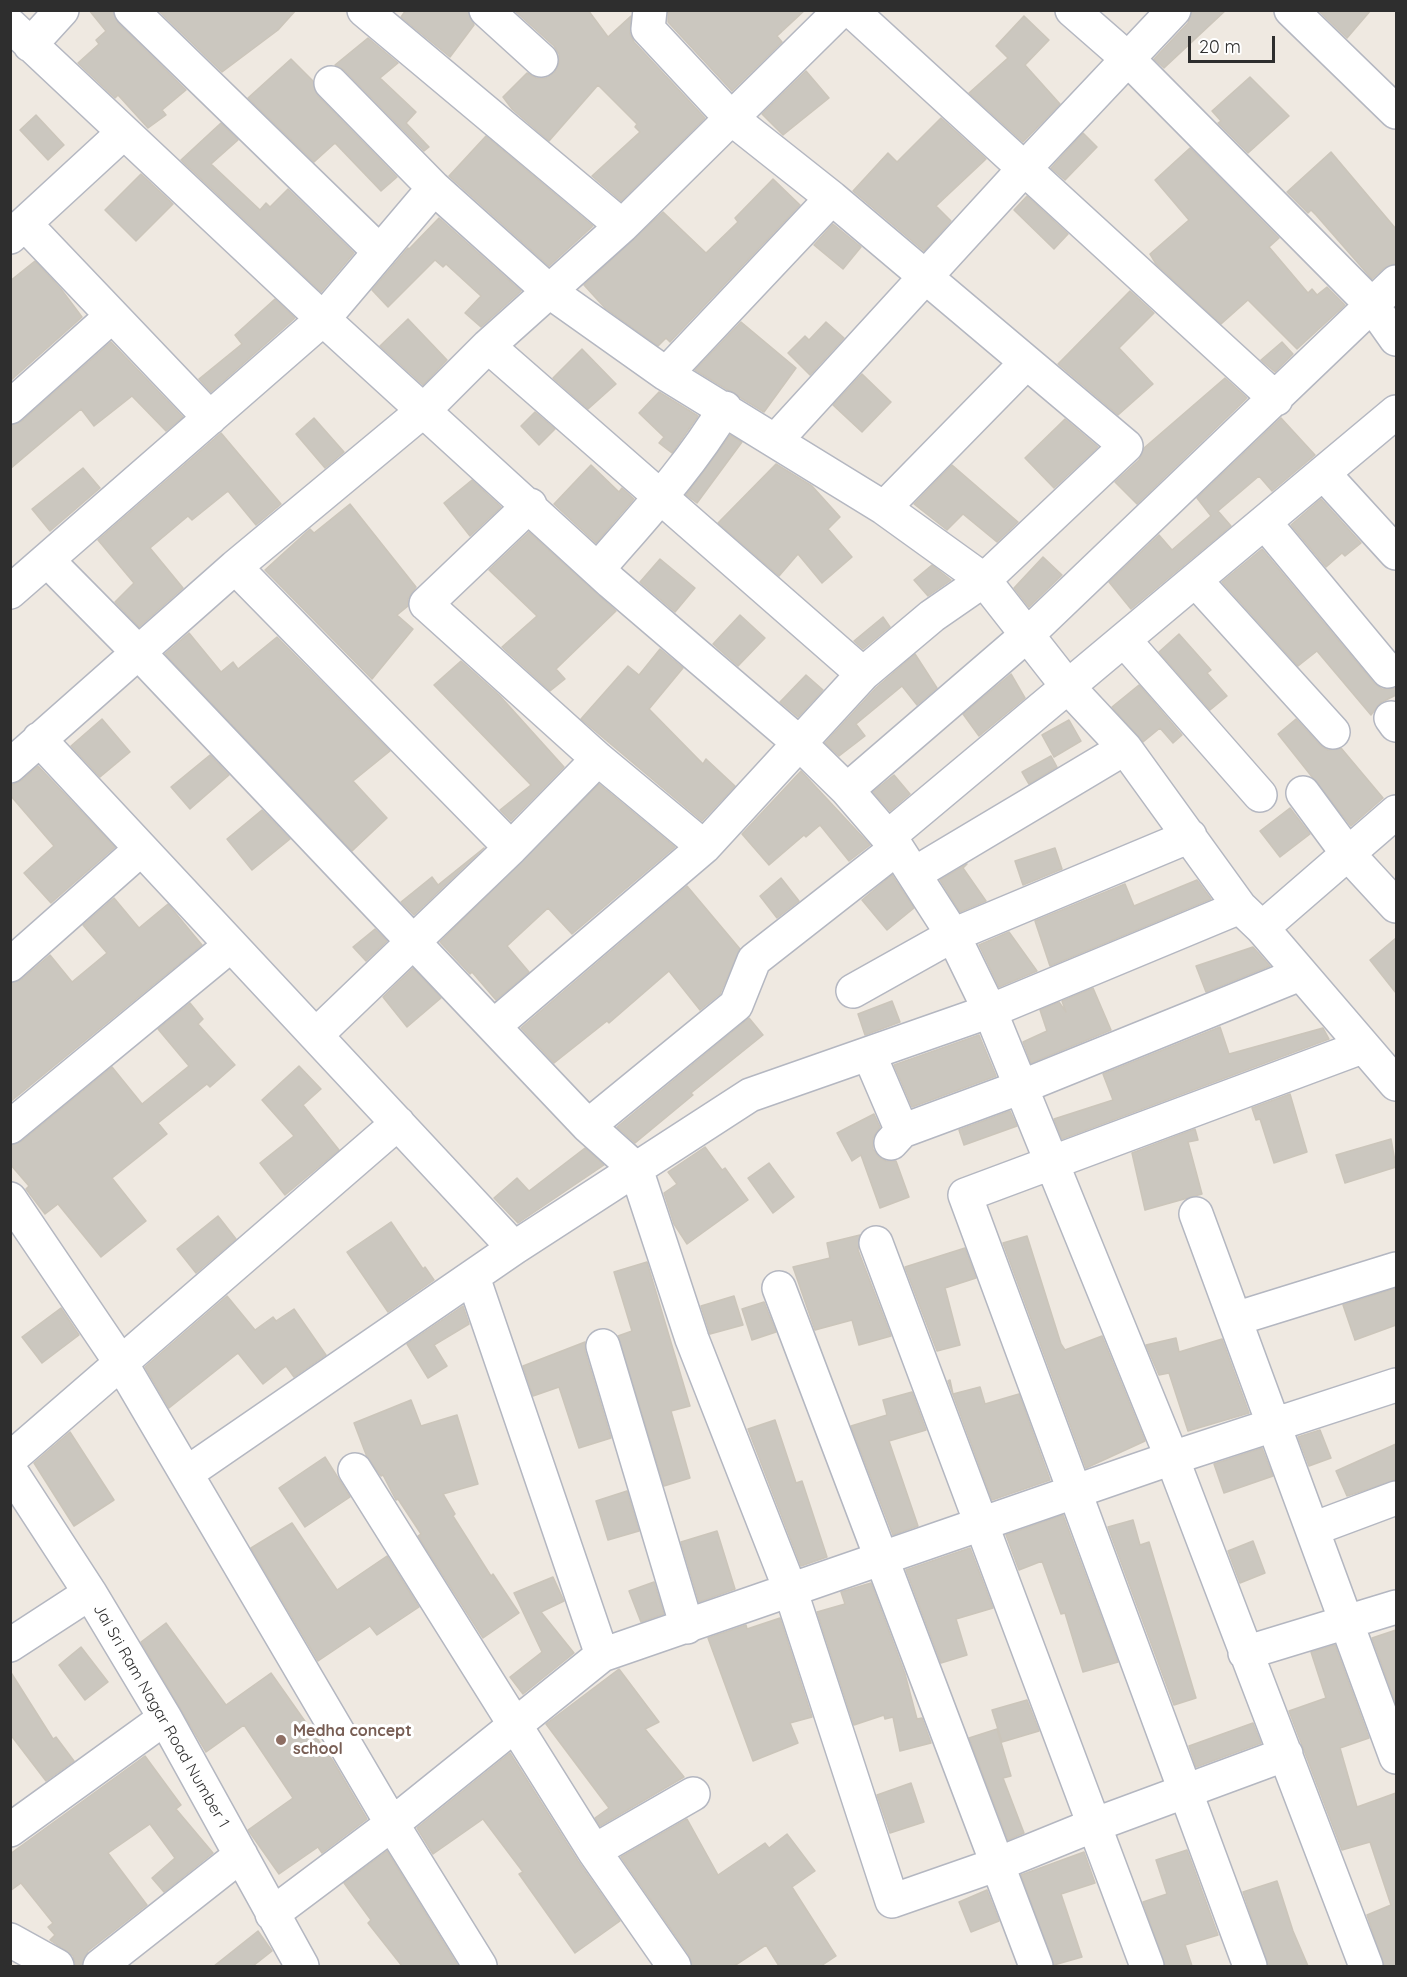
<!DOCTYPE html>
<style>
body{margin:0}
#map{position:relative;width:1407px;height:1977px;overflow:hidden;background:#efe9e1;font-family:Quicksand,sans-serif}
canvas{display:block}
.frame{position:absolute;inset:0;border:12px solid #2e2e2e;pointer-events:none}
.scale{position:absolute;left:1188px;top:36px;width:87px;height:27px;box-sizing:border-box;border:3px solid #2e2e2e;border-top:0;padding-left:8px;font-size:18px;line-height:21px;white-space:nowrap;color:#2e2e2e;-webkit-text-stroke:4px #fff;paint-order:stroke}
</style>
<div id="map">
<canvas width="1407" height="1977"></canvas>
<div class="frame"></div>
<div class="scale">20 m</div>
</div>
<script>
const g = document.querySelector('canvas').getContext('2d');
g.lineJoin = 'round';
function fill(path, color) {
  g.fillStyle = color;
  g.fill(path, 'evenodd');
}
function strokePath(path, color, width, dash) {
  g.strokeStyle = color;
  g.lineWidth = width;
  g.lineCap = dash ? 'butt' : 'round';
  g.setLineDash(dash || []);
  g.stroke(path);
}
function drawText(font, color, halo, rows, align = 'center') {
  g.font = font + ' Quicksand,sans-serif';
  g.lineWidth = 6;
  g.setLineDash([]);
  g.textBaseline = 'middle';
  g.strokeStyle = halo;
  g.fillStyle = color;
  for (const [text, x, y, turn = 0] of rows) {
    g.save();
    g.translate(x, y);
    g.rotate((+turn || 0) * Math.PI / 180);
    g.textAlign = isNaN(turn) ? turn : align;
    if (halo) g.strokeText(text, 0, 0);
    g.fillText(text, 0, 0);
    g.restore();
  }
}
const building = new Path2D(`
 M89 10H113L118 23 186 90 162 110 166 115 148 128 118 95 115 98 78 63 99 44 96 40 106 31Z
 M158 10H296L278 30 222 72Z
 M406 10H468L474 25 450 57 401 17Z
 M514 10H588L608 37 631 16 630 34 634 42 705 118 621 201 592 176 640 132 635 127 637 124 598 85 549 141 512 109 503 97 527 73 536 78H546L555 72 559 63V54L554 46Z
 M668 10H805L777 36 782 42 732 91 668 22Z
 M1192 10H1226L1164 68 1154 59 1188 23Z
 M1318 10H1371L1347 38Z
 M1024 16 1049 40 1025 65 1060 104 1023 142 969 93 1008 58 996 46Z
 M368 38 398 63 380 78 416 112 406 123 429 147 424 151 344 70 335 65Z
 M291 59 313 81 318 96 397 177 381 191 335 143 314 162 248 98Z
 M806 71 829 98 783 135 762 114Z
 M1250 77 1289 116 1248 153 1218 123 1221 121 1212 111Z
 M36 115 64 145 48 160 20 130Z
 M941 118 986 159 936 206 951 221 924 251 853 191 888 153 897 162Z
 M221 123 238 140 211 164 260 210 266 203 270 207 288 189 354 253 321 292 181 160Z
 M1083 133 1097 147 1065 180 1051 168Z
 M486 136 593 226 549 266 449 176Z
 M1190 148 1279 238 1269 247 1308 293 1312 289 1317 295 1327 287 1345 305 1297 349 1248 300 1221 324 1156 264 1150 254 1189 220 1155 180Z
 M1331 152 1396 229V264L1384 268 1372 279 1316 215 1311 210 1308 213 1287 192Z
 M141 174 173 204 136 241 105 210Z
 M773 179 800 205 670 342 666 338 658 346 605 308 584 285 663 212 706 253 738 222 735 218Z
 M1027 196 1068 234 1054 249 1014 210Z
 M439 218 521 291 481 327 465 313 481 296 446 264 443 267 435 260 388 307 372 290 408 248 409 249Z
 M833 224 861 247 843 269 814 245Z
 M35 261 61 289 82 317 10 381V281Z
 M1130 291 1154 313 1119 348 1153 384 1118 415 1058 364Z
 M275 299 295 318 211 392 199 379 242 344 235 335Z
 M408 319 447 360 423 385 380 346Z
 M741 322 796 368 764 412 695 370Z
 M826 322 844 338 810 375 788 353 805 336 809 340Z
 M111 342 183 417 166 431 132 396 94 426 81 409 10 469V425L22 421Z
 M1282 342 1293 354 1275 372 1261 360Z
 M582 349 616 384 588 409 553 378Z
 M862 374 891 402 862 432 833 405Z
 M1225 378 1247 398 1137 504 1115 482 1139 460 1144 448Z
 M659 392 698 416 672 453 659 443 664 437 639 413Z
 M535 412 555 429 539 445 521 426Z
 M314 418 344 452 325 468 296 434Z
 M1281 418 1315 455 1272 491 1259 476 1218 511 1231 526 1131 609 1109 582 1159 535 1172 550 1211 516 1197 498Z
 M1065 419 1098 447 1054 488 1025 458Z
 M221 433 281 504 256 525 228 491 192 520 188 516 150 548 183 588 139 627 115 602 134 583 98 540Z
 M730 435 742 442 697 503 686 495Z
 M776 464 812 486 840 517 828 529 852 557 822 583 798 554 779 576 718 523Z
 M591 465 619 492 622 488 634 499 596 543 554 504Z
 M952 465 1018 522 997 542 963 514 947 530 914 504Z
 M83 468 100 488 50 531 32 509Z
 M472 480 501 507 470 536 444 503Z
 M1321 499 1361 543 1345 556 1342 553 1326 567 1291 525Z
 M350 504 416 587 408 599V606L397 615 413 629 372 679 265 570 310 529 314 533Z
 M529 532 616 611 556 669 565 679 550 691 502 647 537 616 489 570Z
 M1262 549 1374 683 1382 689 1396 688V695L1380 703 1371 715 1317 651 1298 666 1222 582Z
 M1043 557 1062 575 1029 607 1014 588Z
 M660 559 695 588 675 612 640 582Z
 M932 565 951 580 928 596 914 580Z
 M740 615 765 638 738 666 713 644Z
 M883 617 890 627 863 649 854 641Z
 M189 633 221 672 233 662 238 669 277 637 390 751 353 781 387 818 352 851 165 654Z
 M1179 634 1211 670 1207 673 1227 696 1210 710 1159 652Z
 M660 649 683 668 649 709 703 764 706 759 735 786 702 821 581 719 628 666 639 675Z
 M915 654 937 688 917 705 902 686 856 724 865 736 839 756 825 743 876 688Z
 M461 661 500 696 564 767 511 821 500 810 531 785 434 685Z
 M1011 674 1025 698 979 736 963 714Z
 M806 675 823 690 798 717 780 702Z
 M1139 685 1182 735 1173 743 1160 728 1143 742 1112 707Z
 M102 719 130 752 100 777 71 746Z
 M1296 719 1320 745 1328 750 1341 748 1383 798 1351 826 1278 734Z
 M1069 720 1081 741 1054 757 1042 735Z
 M210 755 229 775 190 809 171 787Z
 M1051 756 1057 767 1029 784 1022 772Z
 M38 766 115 847 51 903 24 873 54 846 10 795V786L22 780Z
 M801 771 870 845 849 861 820 825 806 837 804 835 769 865 742 834Z
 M894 775 910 794 890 811 873 792Z
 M599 784 675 847 572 934 548 908 507 946 529 972 496 1000 472 972 470 974 440 942Z
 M1290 808 1310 834 1280 857 1260 831Z
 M262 810 290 839 252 870 227 839Z
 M484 848 414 915 401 902 432 877 438 885Z
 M1055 848 1062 869 1023 885 1015 861Z
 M967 864 963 868 986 901 960 912 940 880Z
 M892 875 914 908 887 930 862 900Z
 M781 878 799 901 777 918 760 896Z
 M1197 880 1211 899 1050 966 1035 921 1125 884 1134 906Z
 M687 886 740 949 720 994 700 1010 669 971 609 1023 607 1021 554 1063 521 1028Z
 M114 898 139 928 168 904 202 945 10 1102V983L22 979 50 955 72 982 107 953 83 925Z
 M375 929 387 941 366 961 353 947Z
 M1009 932 1037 971 999 987 979 945Z
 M1396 938V993L1370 960Z
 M1253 947 1270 966 1206 992 1196 966Z
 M413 968 441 998 407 1027 383 997Z
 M1093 988 1111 1030 1031 1063 1023 1042 1047 1031 1040 1010 1059 1002 1066 1012 1062 1001Z
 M892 1001 900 1022 865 1035 858 1014Z
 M190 1003 203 1019 198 1024 235 1065 210 1087 207 1084 158 1123 167 1134 112 1178 146 1221 101 1257 58 1204 45 1214 26 1189 29 1186 10 1164V1145L22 1141 112 1067 142 1104 189 1066 158 1029Z
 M749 1018 763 1035 691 1093 693 1095 635 1143 617 1127Z
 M1220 1027 1229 1054 1323 1028 1329 1039 1062 1139 1054 1119 1113 1100 1103 1074Z
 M979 1035 996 1076 912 1107 894 1065Z
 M299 1066 321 1089 303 1105 339 1150 285 1195 260 1163 294 1136 262 1100Z
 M1290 1094 1307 1152 1274 1163 1260 1119 1256 1120 1252 1108Z
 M1010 1111 1017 1126 964 1145 959 1130Z
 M874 1114 880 1127 873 1138V1149L879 1157 886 1161H896L909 1197 880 1208 861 1155 852 1161 837 1133Z
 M1195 1129 1198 1140 1188 1142 1202 1194 1145 1210 1132 1153Z
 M1391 1139 1396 1167 1345 1183 1336 1155Z
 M705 1147 722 1170 725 1168 748 1200 687 1244 674 1224 664 1193 677 1184 668 1172Z
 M585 1148 604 1165 518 1223 494 1198 517 1178 529 1191Z
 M769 1163 794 1197 773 1213 748 1178Z
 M218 1216 236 1239 196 1273 177 1249Z
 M391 1222 423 1269 425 1267 434 1280 388 1312 347 1252Z
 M860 1235 858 1250 891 1336 859 1345 852 1320 815 1330 793 1267 830 1258 827 1243Z
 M1027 1236 1061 1344 1065 1350 1102 1336 1145 1441 1086 1468 1003 1243Z
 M965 1248 976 1278 945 1288 960 1345 937 1351 905 1267Z
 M647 1262 690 1406 671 1411 690 1478 664 1486 618 1336 632 1331 614 1272Z
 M1396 1288V1325L1355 1340 1343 1305Z
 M227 1296 255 1330 273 1317 276 1321 294 1309 326 1355 294 1377 286 1366 263 1384 238 1353 169 1408 145 1367Z
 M734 1296 743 1325 710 1334 701 1306Z
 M764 1302 776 1332 752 1340 742 1309Z
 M463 1306 469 1324 434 1345 447 1366 428 1378 407 1344Z
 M61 1308 79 1335 42 1363 22 1337Z
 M1176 1338 1179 1352 1222 1339 1249 1413 1188 1431 1169 1373 1159 1375 1146 1345Z
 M585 1342V1351L611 1438 579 1448 559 1387 533 1396 523 1366Z
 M950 1380 953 1394 980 1387 985 1404 1019 1394 1050 1480 992 1500 948 1381Z
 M912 1392 926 1430 889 1441 918 1526 893 1535 851 1426 887 1415 883 1400Z
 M411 1400 421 1426 457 1415 478 1484 443 1494 455 1514 453 1516 491 1576 493 1574 519 1613 483 1638 418 1536 421 1534 398 1499 396 1500 383 1475 381 1476 367 1457 354 1423Z
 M775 1420 796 1483 802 1481 827 1557 801 1566 748 1429Z
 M1320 1430 1331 1458 1309 1466 1298 1437Z
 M70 1432 114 1500 74 1526 34 1463Z
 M1396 1444V1480L1347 1496 1336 1471Z
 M1262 1448 1273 1476 1224 1493 1214 1464Z
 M325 1457 350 1497 305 1527 279 1488Z
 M627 1491 639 1531 608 1540 596 1501Z
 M1063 1515 1118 1662 1083 1672 1065 1613 1061 1614 1042 1561 1019 1570 1006 1535Z
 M1133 1520 1140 1545 1149 1542 1196 1698 1174 1705 1108 1527Z
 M292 1523 337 1590 387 1556 419 1607 377 1635 370 1626 318 1661 251 1548Z
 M717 1531 735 1589 699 1602 681 1542Z
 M1253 1541 1265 1573 1240 1583 1228 1551Z
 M970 1548 993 1608 956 1619 967 1655 941 1663 906 1570Z
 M553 1577 564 1601 541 1612 574 1653 523 1694 510 1677 542 1652 514 1593Z
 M654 1582 664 1614 641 1622 629 1591Z
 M871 1583 905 1674 917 1719 922 1718 931 1743 900 1751 893 1717 885 1719 884 1715 854 1725 817 1612 845 1604 841 1592Z
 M780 1618 812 1717 790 1723 798 1743 753 1761 708 1638 746 1625 747 1629Z
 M166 1623 226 1705 271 1673 333 1761 367 1819 322 1853 318 1847 279 1874 248 1830 293 1798 244 1725 206 1752 141 1642Z
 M1396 1630V1704L1372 1638Z
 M1335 1645 1369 1738 1340 1748 1357 1807 1396 1793V1966H1384L1367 1915 1391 1905 1370 1842 1342 1850 1289 1711 1326 1698 1311 1652Z
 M81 1647 108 1682 85 1700 59 1665Z
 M619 1669 659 1722 645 1729 684 1777 600 1826 595 1818 609 1808 546 1724Z
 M10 1671 53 1739 56 1737 74 1761 46 1781 10 1734Z
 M1027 1700 1039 1731 1002 1742 992 1710Z
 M1253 1723 1261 1743 1196 1767 1189 1746Z
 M997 1729 1011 1776 1003 1778 1024 1833 1008 1840 969 1738Z
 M510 1753 578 1861 620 1921 575 1953 519 1874 523 1872 483 1819 433 1854 417 1828Z
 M145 1756 181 1805 176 1809 213 1853 164 1892 152 1878 175 1858 150 1824 108 1853 147 1905 88 1951 82 1966H76L73 1956 50 1940 55 1935 48 1927 53 1923 21 1883 10 1891V1854Z
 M911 1783 924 1822 890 1833 877 1795Z
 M687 1819 718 1875 765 1843 769 1848 787 1834 815 1871 792 1887 836 1956 821 1966H779L766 1945 734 1966H692L689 1955 621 1857Z
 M1187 1850 1218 1935 1185 1945 1192 1966H1165L1143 1902 1167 1894 1156 1860Z
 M387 1851 458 1966H402L368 1923 371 1920 344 1883Z
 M1084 1852 1095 1883 1061 1894 1082 1957 1054 1965 1021 1875Z
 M1277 1881 1293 1931 1308 1966H1268L1243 1892Z
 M987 1890 999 1921 971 1932 959 1902Z
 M258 1931 272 1951 253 1966H214Z`);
fill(building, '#cbc7bf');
strokePath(building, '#cbc5ba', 1.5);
const minor = new Path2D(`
 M131 10 380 252
 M364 10 622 226
 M486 10 541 60
 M851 10 1276 399
 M1072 10 1128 59 1372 305 1396 339
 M1291 10 1396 112
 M10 25 323 319 611 582 798 742 847 790 897 848 953 935 990 1011 1172 1458 1366 1966
 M30 45 62 10
 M331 83 434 188 549 291 666 374 884 508 984 580 1068 687 1125 748 1240 907 1262 928 1396 1084
 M25 224 210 418
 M10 237 123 133
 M488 346 863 674
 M666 374 832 198
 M10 407 112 316
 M776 440 1024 169 1174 10
 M1323 473 1396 553
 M530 505 426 604 598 759 704 847
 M884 508 1026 363
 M1265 523 1388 671
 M47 560 138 652 588 1126 636 1169 692 1339 790 1589 892 1901 998 1864 1094 1825 1286 1754
 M235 567 511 848
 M598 569C642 518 690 467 725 408
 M1195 580 1333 732
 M10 592 323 319 434 188
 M1124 640 1260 795
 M1391 718 1396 725
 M39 739 514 1248
 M10 766 235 567 424 410 488 346 622 226 841 10
 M847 790 1027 635 1396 282
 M1303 793 1348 854 1396 906
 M888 837 1396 412
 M914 874 1125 748
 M1262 928 1396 812
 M10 965 141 849
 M853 991 953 935 1190 836
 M494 1026 704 847 863 674 932 616 984 580 1126 446 832 198 731 118 648 29 650 10
 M316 1035 511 848 598 759
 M869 1054 902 1131
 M588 1126 736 1005 754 960 897 848
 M10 1127 231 945
 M891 1143 902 1131 1021 1087 1300 974
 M10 1199 121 1363 392 1824 480 1966
 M1196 1214 1396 1757
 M876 1243 1147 1966
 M473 1277 602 1655
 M779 1288 1036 1966
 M1235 1319 1396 1269
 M603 1346 687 1627
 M10 1459 398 1123
 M10 1470 90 1593 165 1718 302 1966
 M355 1470 594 1851 674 1966
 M187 1473 514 1248 750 1095 990 1011 1240 907
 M1313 1529 1396 1498
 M10 1645 90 1593
 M1245 1653 1396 1607
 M10 1830 165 1718
 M594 1851 693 1794
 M272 1914 392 1824 602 1655 1172 1458 1396 1385
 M10 1940 57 1966
 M100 1966 241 1855
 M1250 1966 965 1195 1362 1047`);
strokePath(minor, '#b4b7c1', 36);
strokePath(minor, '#fff', 33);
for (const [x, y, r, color] of [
 [281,1740,6,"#8d6e63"]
]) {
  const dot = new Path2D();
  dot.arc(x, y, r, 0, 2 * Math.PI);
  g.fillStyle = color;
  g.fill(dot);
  strokePath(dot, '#fff', 2);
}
drawText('16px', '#2e2e2e', '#fff', [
 ["Jai Sri Ram Nagar Road Number 1",161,1716,60]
]);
drawText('bold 16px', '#785e54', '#fff', [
 ["Medha concept",293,1731],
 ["school",293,1749]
], 'left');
</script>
